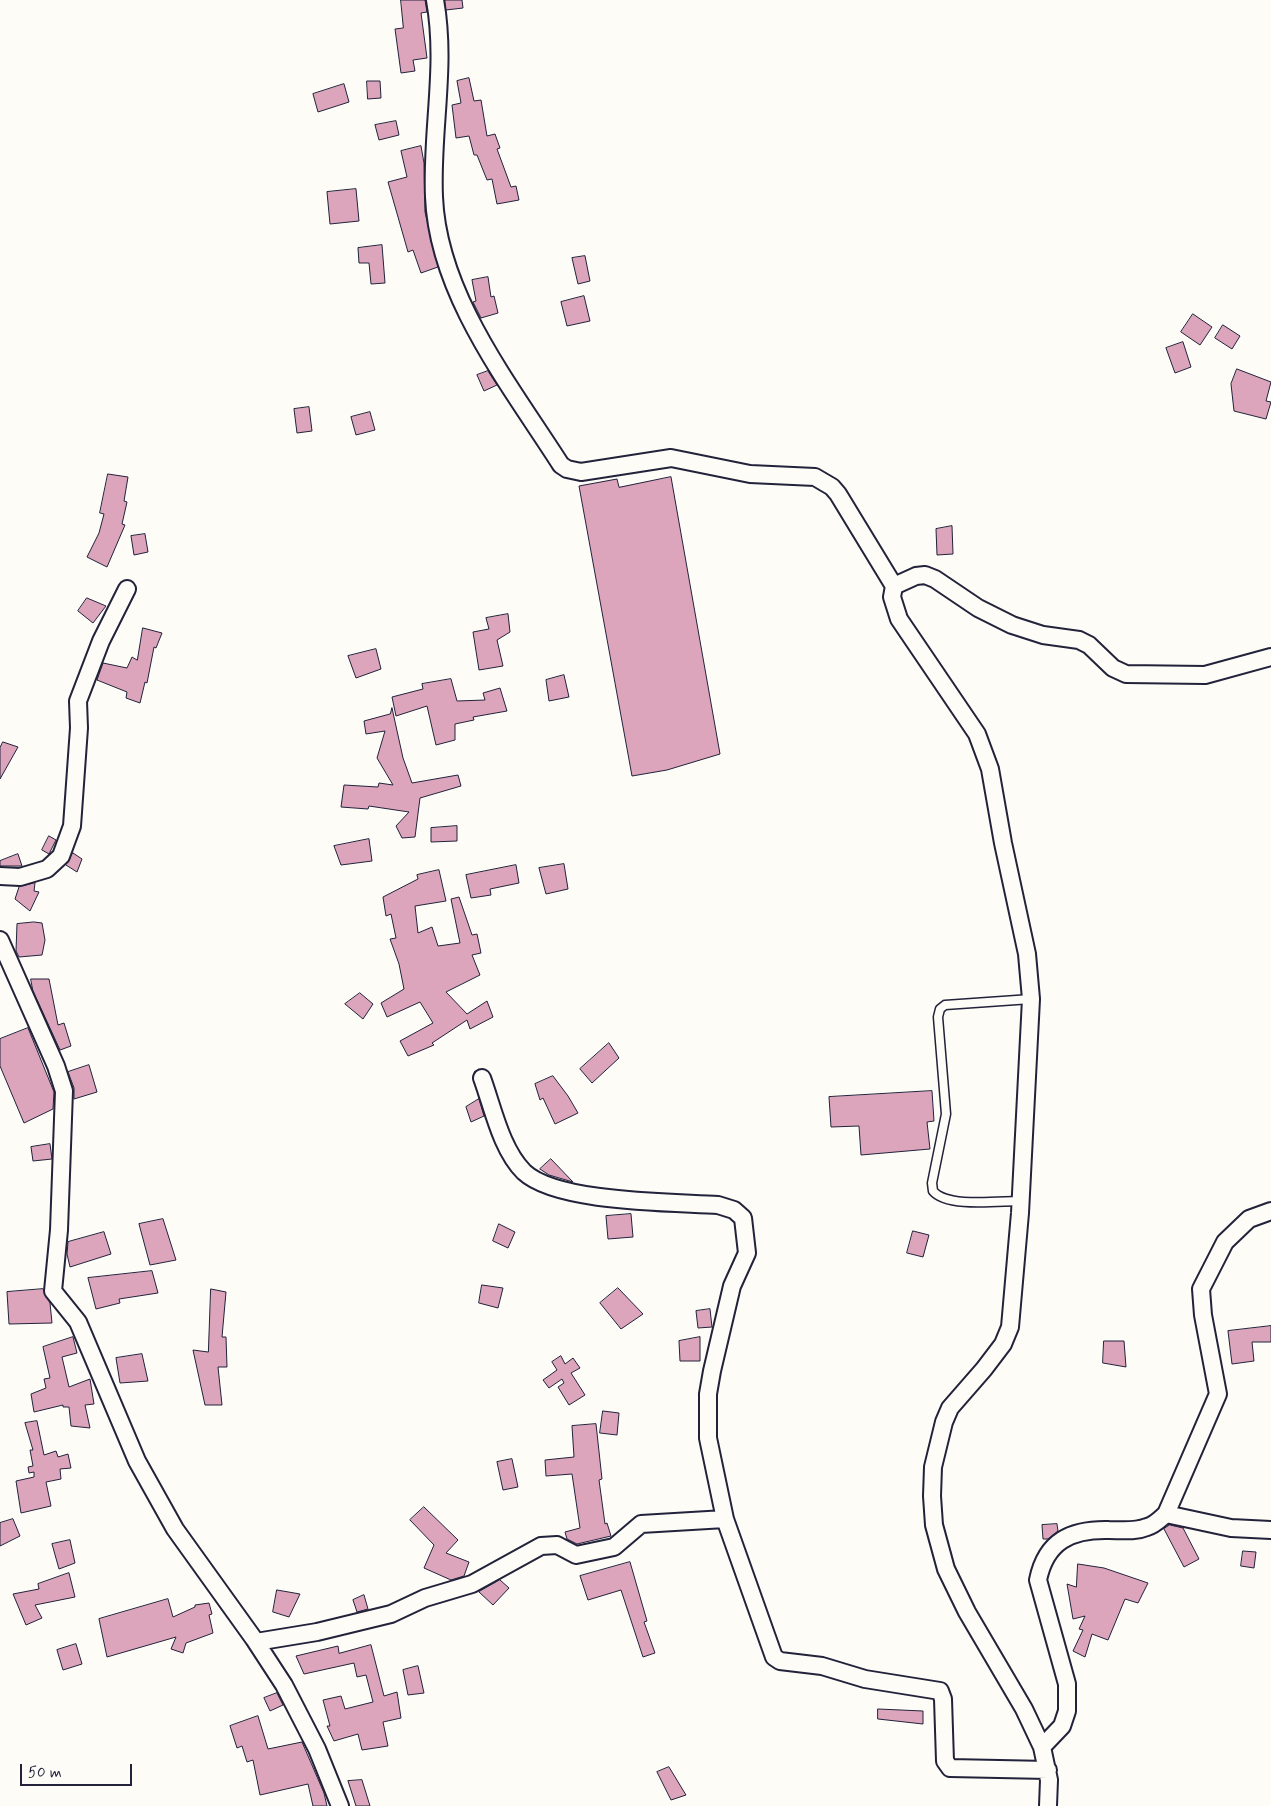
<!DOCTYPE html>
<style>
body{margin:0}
#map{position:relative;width:1271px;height:1806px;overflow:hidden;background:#fdfcf7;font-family:Mynerve,sans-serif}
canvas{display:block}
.scale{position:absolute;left:20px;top:1764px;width:112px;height:22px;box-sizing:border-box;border:2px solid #22223b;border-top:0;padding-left:6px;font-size:15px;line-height:18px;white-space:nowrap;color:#22223b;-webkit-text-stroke:4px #fdfcf7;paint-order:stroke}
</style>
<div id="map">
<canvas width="1271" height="1806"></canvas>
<div class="scale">50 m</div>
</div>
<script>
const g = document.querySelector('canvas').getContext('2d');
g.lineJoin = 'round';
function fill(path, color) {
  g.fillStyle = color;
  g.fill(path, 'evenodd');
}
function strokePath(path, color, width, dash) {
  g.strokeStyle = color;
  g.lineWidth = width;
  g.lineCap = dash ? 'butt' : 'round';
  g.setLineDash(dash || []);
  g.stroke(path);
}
const building = new Path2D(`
 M401 0H425L427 12 421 13 427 58 413 60 415 71 401 73 395 29 403 28Z
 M445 0H462L463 8 446 10Z
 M469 78 474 101 481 100 487 136 495 134 500 148 497 149 511 187 516 186 519 200 497 204 492 179 487 180 477 155H474L469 136 456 138 452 105 461 103 457 81Z
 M367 81H380L381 98 368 99Z
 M344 84 349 102 318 112 313 94Z
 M396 121 399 135 379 140 375 125Z
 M421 146 424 163 425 212 438 267 421 273 413 250 408 252 388 182 407 177 401 151Z
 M356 189 359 221 330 224 327 192Z
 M382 245 385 283 371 284 369 263H359L358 248Z
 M585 256 590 281 578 284 572 258Z
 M488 277 491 297 494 296 498 313 481 318 473 302 476 301 472 280Z
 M584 296 590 321 567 326 561 302Z
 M1193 314 1212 327 1200 345 1181 332Z
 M1223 325 1240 336 1232 349 1215 338Z
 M1183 342 1191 367 1175 373 1166 348Z
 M1237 369 1271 382 1266 401 1271 402 1266 419 1234 411 1231 384Z
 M488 371 497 385 484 391 477 375Z
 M309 407 312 431 297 433 294 409Z
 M370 412 375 430 356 435 351 417Z
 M108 474 128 477 124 501 127 502 122 524 125 525 107 567 87 557 99 533 104 514 100 513Z
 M671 477 720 754 667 770 632 776 579 486 617 479 619 487Z
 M952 526 953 554 937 555 936 529Z
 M145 534 148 552 134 555 131 536Z
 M87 598 106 606 93 623 78 611Z
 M508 614 510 632 497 640 503 666 479 670 473 632 489 629 486 618Z
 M143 628 162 633 156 648 154 647 147 683 145 682 140 703 126 698 127 692 97 680 103 663 127 668 132 657 137 660Z
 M376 649 381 669 356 678 348 656Z
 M564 675 569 697 549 701 546 680Z
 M451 679 457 701 485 700 483 693 500 688 507 711 473 717 474 720 455 724V740L436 745 427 706 396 716 392 697 423 689 422 684Z
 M392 708 403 758 412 783 458 775 461 786 420 798 415 837 402 838 396 826 409 812 369 806 368 809 341 807 344 785 378 787 379 783 393 785 377 758 385 731 366 734 364 721 390 714Z
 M3 742 18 747 0 779V748Z
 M457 826V841L431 842V828Z
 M49 836 56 840 49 854 42 850Z
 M369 839 372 861 341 865 334 846Z
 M73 853 82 859 77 872 66 865Z
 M18 854 22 866H0V861Z
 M564 864 568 889 546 894 539 868Z
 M516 865 519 883 490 889 491 895 471 898 466 875Z
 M439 870 446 901 415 906 418 933 432 927 438 946 460 943 451 899 459 897 472 935 477 934 481 953 472 955 480 975 446 992 467 1014 487 1001 493 1017 470 1029 467 1020 432 1043 434 1045 408 1056 400 1041 433 1023 420 1002 387 1017 381 1003 404 989 399 964 390 939 396 938 391 914 386 916 383 897 418 879 417 875Z
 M35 883 34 891 39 892 30 911 15 899 19 887Z
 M34 922 42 923 45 940 42 955 19 957 16 951 17 924Z
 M31 979H49L58 1025 64 1023 71 1046 60 1050 33 991Z
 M360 993 373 1004 363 1019 345 1004Z
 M28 1028 54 1092 53 1109 24 1123 0 1066V1039Z
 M609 1043 619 1058 592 1083 580 1069Z
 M89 1065 97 1092 74 1099V1088L68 1072Z
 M553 1076 568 1096 578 1113 555 1124 543 1098 540 1100 535 1084Z
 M932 1091 934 1121 927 1122 930 1149 861 1155 859 1126 831 1127 829 1097Z
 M479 1099 484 1116 471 1122 466 1107Z
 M50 1144 52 1159 33 1161 31 1147Z
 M551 1159 573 1182 549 1175 540 1169Z
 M631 1214 633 1237 608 1239 606 1216Z
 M163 1219 176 1260 150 1265 139 1224Z
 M499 1224 515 1232 508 1248 493 1241Z
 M913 1231 929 1235 923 1257 907 1253Z
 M104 1232 111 1254 70 1267 67 1254 68 1242Z
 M152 1271 158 1293 119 1299 120 1303 96 1309 88 1278Z
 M482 1285 503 1288 498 1308 479 1303Z
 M618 1288 643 1314 621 1329 600 1303Z
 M43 1289 50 1303 52 1323 9 1324 7 1292Z
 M211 1289 226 1292 222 1337H226L227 1367H218L222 1405H205L193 1350 208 1352Z
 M710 1309 712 1327 698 1328 696 1311Z
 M1271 1326V1342H1252L1254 1361 1232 1364 1228 1331Z
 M73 1337 77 1353 62 1357 69 1387 90 1379 94 1404 85 1405 90 1428 71 1426 69 1407H63V1405L34 1412 31 1394 46 1388 44 1379 50 1378 43 1347Z
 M700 1337V1361H680L679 1341Z
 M1104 1341H1124L1126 1367 1103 1363Z
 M142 1354 148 1381 120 1383 116 1358Z
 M561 1356 565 1364 573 1358 580 1368 571 1373 585 1395 569 1405 558 1387 564 1383 562 1379 549 1388 543 1380 557 1370 552 1362Z
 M603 1411 619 1413 617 1435 600 1433Z
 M37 1421 44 1455 56 1451 58 1457 68 1454 71 1468 60 1469 61 1479 46 1482 51 1506 21 1513 16 1481 34 1477V1472L29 1473 28 1467 33 1466 30 1450H33L25 1423Z
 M596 1424 602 1479 599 1480 605 1524 607 1523 611 1536 577 1544 567 1539 565 1532 580 1528 572 1474 546 1476 545 1460 574 1457 572 1426Z
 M512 1459 518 1487 503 1490 497 1462Z
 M424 1507 458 1540 446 1553 469 1562 464 1576 451 1580 424 1568 434 1545 410 1520Z
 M13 1519 20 1536 0 1546V1523Z
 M1057 1524 1058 1531 1048 1539H1043L1042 1525Z
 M1170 1525 1183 1528 1199 1559 1184 1567 1164 1529Z
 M70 1540 75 1563 59 1569 52 1544Z
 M1243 1551 1256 1552 1254 1568 1241 1566Z
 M630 1562 647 1621 644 1622 655 1653 643 1657 621 1590 588 1600 580 1576Z
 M1078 1564 1104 1568 1148 1583 1138 1603 1125 1599 1108 1640 1092 1634 1085 1657 1073 1651 1083 1630 1079 1629 1085 1616 1073 1619 1067 1584 1076 1587Z
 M69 1573 75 1597 35 1605 42 1618 26 1625 13 1594 39 1589 38 1584Z
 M500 1580 509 1588 493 1605 479 1592Z
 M277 1590 300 1594 289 1617 273 1612Z
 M364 1595 368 1609 357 1612 353 1600Z
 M168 1599 173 1617 195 1607V1605L209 1603 212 1614 209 1615 213 1633 186 1643 183 1653 171 1649 176 1637 107 1657 99 1619Z
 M76 1644 82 1664 63 1670 57 1650Z
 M371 1645 384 1696 397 1692 401 1718 383 1722 388 1746 362 1750 358 1734 334 1741 327 1726H330L323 1700 341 1696 345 1709 373 1702 366 1675 357 1677 354 1663 304 1674 296 1656 338 1646 339 1653Z
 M418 1666 424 1693 408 1695 403 1670Z
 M277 1693 283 1705 270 1711 264 1698Z
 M878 1709 923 1711V1724L878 1719Z
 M258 1716 268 1749 302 1742 324 1793 327 1806H313L308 1784 260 1795 253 1760 247 1762 242 1746 237 1748 230 1726Z
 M669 1767 686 1795 671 1800 657 1772Z
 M362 1780 370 1806H356L348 1781Z`);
fill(building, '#dca5bb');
strokePath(building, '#22223b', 1);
const service = new Path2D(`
 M1020 1201C999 1201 947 1208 933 1191L932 1183 946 1114 938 1017 940 1009 945 1005 1031 999`);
const minor = new Path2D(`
 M435 0C447 66 431 131 434 197 438 295 510 385 561 465L567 469 581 472 671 458 750 474 815 477 832 487 838 494 894 586
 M0 876 20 877 47 869 61 856 72 826 79 728 78 701 101 641 127 589
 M0 940 56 1066 64 1091 59 1230 53 1291 78 1322 137 1461 175 1529 254 1639 284 1685 317 1749 340 1806
 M482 1078C493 1108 501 1149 524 1172 557 1203 672 1202 718 1205L734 1210 743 1218 747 1253 732 1286 712 1371 708 1394V1438L725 1519 774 1657 780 1661 822 1666 865 1679 940 1691 943 1699 945 1761 950 1768 1048 1770
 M1166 1514 1231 1528 1271 1530
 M256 1642 317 1632 391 1614 425 1598 472 1584 541 1546 557 1545 576 1555 614 1547 641 1524 725 1519
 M1042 1747 1062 1726 1067 1711V1684L1038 1580C1046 1541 1071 1529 1109 1530 1121 1530 1135 1532 1147 1527 1155 1525 1160 1519 1166 1514L1218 1394 1203 1315 1201 1289 1225 1242 1249 1219 1271 1211
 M1048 1806 1049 1780 1042 1747 1024 1709 967 1612 946 1569 934 1525 932 1496 933 1467 944 1422 950 1408 984 1369 1003 1344 1010 1327 1020 1213 1031 999 1027 954 1003 843 990 769 977 734 899 619 892 597 894 586 916 576 925 575 935 579 978 608 1012 625 1043 635 1079 640 1089 645 1113 668 1126 674 1205 675 1271 657`);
strokePath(service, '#22223b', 11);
strokePath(minor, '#22223b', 20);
strokePath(service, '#fdfcf7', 8);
strokePath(minor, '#fdfcf7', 16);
</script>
